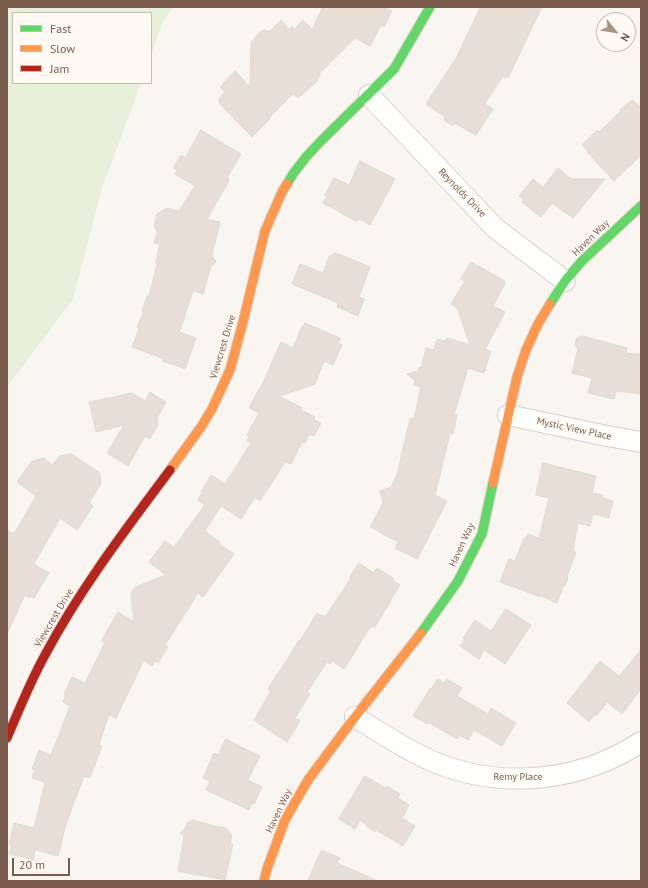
<!DOCTYPE html>
<style>
body{margin:0}
#map{position:relative;width:648px;height:888px;overflow:hidden;background:#f9f5f0;font-family:"PT Sans",sans-serif}
canvas{display:block}
.frame{position:absolute;inset:0;border:8px solid #7a5c4d;pointer-events:none}
.legend{position:absolute;left:12px;top:12px;width:140px;height:72px;box-sizing:border-box;background:#fffaf3;border:1px solid #cabbb1;margin:0;padding:5px 7px;list-style:none;font-size:12px;color:#7a5c4d}
.legend li{display:flex;align-items:center;gap:8px;height:20px}
.legend b{width:20px;border:1px solid #cabbb1}
.north{position:absolute;left:596px;top:12px;width:40px;height:40px;box-sizing:border-box;background:#fffaf3;border:1px solid #cabbb1;border-radius:50%;rotate:120deg;font-size:11px;font-weight:700;line-height:16px;text-align:center;color:#7a5c4d}
.north::after{content:'';display:block;margin:auto;width:14px;height:18px;background:#a69286;clip-path:polygon(50% 0,100% 100%,50% 72%,0 100%)}
.scale{position:absolute;left:12px;top:858px;width:58px;height:18px;box-sizing:border-box;border:2px solid #7a5c4d;border-top:0;padding-left:5px;font-size:12px;line-height:14px;white-space:nowrap;color:#7a5c4d;-webkit-text-stroke:3px #fffaf3;paint-order:stroke}
</style>
<div id="map">
<canvas width="648" height="888"></canvas>
<div class="frame"></div>
<ul class="legend">
<li><b style="height:5px;background:#63d668"></b>Fast</li>
<li><b style="height:5px;background:#ff974d"></b>Slow</li>
<li><b style="height:5px;background:#b3261e"></b>Jam</li>
</ul>
<div class="north">N</div>
<div class="scale">20 m</div>
</div>
<script>
const g = document.querySelector('canvas').getContext('2d');
g.lineJoin = 'round';
function fill(path, color) {
  g.fillStyle = color;
  g.fill(path, 'evenodd');
}
function strokePath(path, color, width, dash) {
  g.strokeStyle = color;
  g.lineWidth = width;
  g.lineCap = dash ? 'butt' : 'round';
  g.setLineDash(dash || []);
  g.stroke(path);
}
function drawText(font, color, halo, rows, align = 'center') {
  g.font = font + ' "PT Sans",sans-serif';
  g.lineWidth = 3;
  g.setLineDash([]);
  g.textBaseline = 'middle';
  g.strokeStyle = halo;
  g.fillStyle = color;
  for (const [text, x, y, turn = 0] of rows) {
    g.save();
    g.translate(x, y);
    g.rotate((+turn || 0) * Math.PI / 180);
    g.textAlign = isNaN(turn) ? turn : align;
    if (halo) g.strokeText(text, 0, 0);
    g.fillText(text, 0, 0);
    g.restore();
  }
}
fill(new Path2D(`
 M7 7H173L163 22 151 55V13H13V83H141L102 188 73 299 7 387Z`), '#e7f0db');
const building = new Path2D(`
 M323 7H384L392 11 384 27 381 25 370 46 355 38 319 74 320 76 317 79 318 80 301 96V95L298 98 293 94 269 118 270 119 252 137 219 103 220 102 218 100 220 99 219 98 225 92 220 87 235 71 250 87 251 42 262 30 270 31 281 20 289 29 292 26 294 29 303 20 312 29Z
 M481 7H542L508 78 503 76 485 104 493 109 476 135 456 124 451 125 445 121 444 116 426 104 456 58Z
 M633 100 641 108V155L614 181 587 152 588 151 582 145 597 130 599 132 621 111 620 110Z
 M201 130 241 154 227 178 229 179 228 180 229 181 207 219 220 222 212 255 216 262 211 266 203 294 193 291 185 315V317L179 332 196 338 185 369 163 361 164 359 132 347 139 329 137 327 144 311H142L147 296H149L157 265 156 262 160 244 154 243 157 232 154 226 157 214 167 208 179 211 195 186 175 174 177 170 173 168 181 155 185 158Z
 M360 161 395 179 370 225 360 219 356 221 323 203 327 196 325 195 334 178 349 185Z
 M558 168 571 179H605L573 218 566 213H565L552 203 541 217 522 202 524 200 519 196 533 179 543 187Z
 M336 253 370 267 359 297 364 299 358 316 337 307 338 303 292 284 300 264 323 273 329 257Z
 M471 262 505 281 504 284H505L493 306 505 312 485 349 491 351 484 373 468 368 454 415H457L453 434 450 433 435 495 447 501 417 559 395 548 398 542 370 527 383 503 380 491 391 487 397 475 410 418 414 419 421 387 414 385 415 381 407 374 418 371 419 367 421 368 426 348 434 350 437 339 444 341 448 338 470 345 457 308 451 304 465 281 461 279Z
 M305 323 340 338 338 343 342 345 333 365 324 361 315 384 279 396 302 408 301 410 315 417 314 420 321 423 314 436 309 434 305 443 302 442 291 464 285 462 260 501 255 497 241 519 221 506 205 531 220 542 219 544 234 554 203 597 198 593 165 645 168 647 158 663 155 661 152 666 144 660 116 718 109 714 99 745 102 746 90 778 84 776 66 824 58 856 35 850 33 860 9 854 12 845H9L14 823 34 828 45 782 32 778 35 770 32 769 39 750 51 755 70 706 63 702 66 695 64 694 72 677 85 683 105 643 101 641 118 612 134 622 131 593 135 587 166 575 149 562 165 541 174 547 205 505 198 500 202 493 201 492 211 475 225 484 251 443 247 441 249 436 247 435 259 413 249 408 260 387H261L281 342 293 348 302 326 303 327Z
 M583 336 627 348 626 353 641 354V394L616 391 614 399 588 393 592 378 572 373 578 349 575 345 577 338Z
 M150 392 166 402 157 418 158 425 150 439 145 436 128 466 107 453 124 425 96 432 89 402 132 393 145 401Z
 M71 454 100 473 101 484 89 503 93 506 77 530 60 518 34 564 49 573 34 598 30 596 29 598 25 595 7 634V530L14 534 36 496 17 482 32 461 44 458 52 465 60 456Z
 M543 463 596 476 592 493 603 495 602 498 613 501 609 518 593 514 590 526 578 523 573 551 576 552 567 576 568 578 565 586 563 587 557 603 541 596 540 597 500 582 509 559 515 561 524 538H526L528 534 539 538 549 498 536 495Z
 M359 563 374 573 377 568 394 579 393 581 400 585 390 601H391L374 628 371 626 344 669 332 661 330 664 327 662 307 692 310 694 295 718 300 721 287 742 254 720 271 691 268 689 277 674H278L299 640 300 641 317 613 321 616 322 615 325 617 351 578 350 577Z
 M506 609 531 625 505 664 484 650 479 659 460 646 465 639 463 638 475 620 491 631Z
 M641 650V689L622 714 607 702 597 715H594L589 722 567 703 600 661 619 676Z
 M438 679 444 683 447 679 462 688 457 696 488 714 491 708 516 723 502 746 474 730 468 740 459 735 457 739 428 722 427 724 413 716 429 690 430 688 431 689Z
 M226 739 260 756 248 780 262 787 254 804 252 803 249 810 206 790 210 781 203 778 214 753 218 755Z
 M365 776 386 788 387 786 400 794 398 798 409 805 402 818 415 826 403 846 376 830 375 832 365 825 366 824 360 820 355 829 339 819Z
 M193 820 211 825 213 826 226 828 232 835 230 843 233 844 225 880 178 871 184 836 180 833 186 827 187 823Z
 M322 850 340 858 337 863 378 881H308Z`);
fill(building, '#e6ded7');
strokePath(building, '#e2d8d2', 1);
const street = new Path2D(`
 M369 95 495 228 565 281
 M508 415 607 436 641 442
 M355 717C381 733 406 750 434 762 502 790 580 782 641 742`);
const fast = new Path2D(`
 M287 184 293 174 306 157 321 141 394 69 430 7
 M550 304 565 281 581 262 641 206
 M421 633 458 581 482 534 493 483`);
const slow = new Path2D(`
 M170 470 201 427 212 409 230 370 242 326 265 231 282 192 287 184
 M493 483 517 377 526 350 538 324 550 304
 M264 881 267 869 285 820 308 780 355 717 421 633`);
const jam = new Path2D(`
 M7 738C19 710 30 682 45 655 80 589 126 529 170 470`);
strokePath(street, '#d7d1cb', 22);
strokePath(fast, '#d9d2cb', 11);
strokePath(slow, '#d9d2cb', 11);
strokePath(jam, '#d9d2cb', 11);
strokePath(street, '#fefefd', 20);
strokePath(fast, '#63d668', 9);
strokePath(slow, '#ff974d', 9);
strokePath(jam, '#b3261e', 9);
drawText('10px', '#7a5c4d', '#fffaf3', [
 ["Reynolds Drive",462,193,46],
 ["Haven Way",591,238,-44],
 ["Viewcrest Drive",223,347,-73],
 ["Mystic View Place",574,429,12],
 ["Haven Way",462,545,-65],
 ["Viewcrest Drive",54,618,-59],
 ["Remy Place",518,777],
 ["Haven Way",279,811,-64]
]);
</script>
